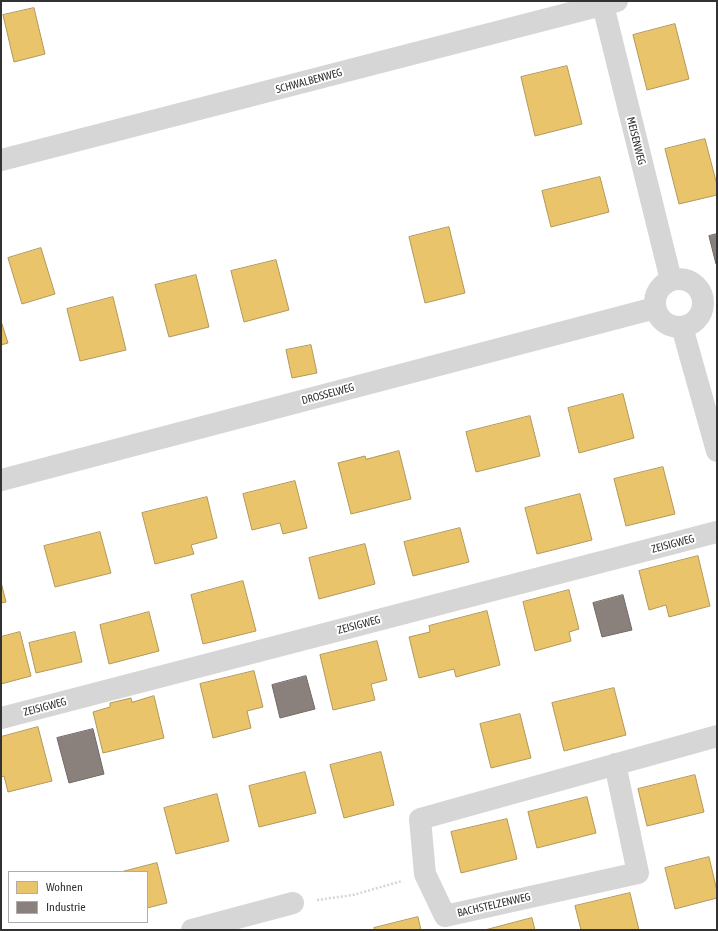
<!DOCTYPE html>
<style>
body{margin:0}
#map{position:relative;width:718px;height:931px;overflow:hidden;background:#fff;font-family:"Asap Condensed",sans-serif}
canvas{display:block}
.frame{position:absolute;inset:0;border:2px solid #323232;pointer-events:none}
.legend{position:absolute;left:8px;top:871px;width:140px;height:52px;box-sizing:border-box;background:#fff;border:1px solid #adadad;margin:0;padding:5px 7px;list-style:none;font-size:12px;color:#323232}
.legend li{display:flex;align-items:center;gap:8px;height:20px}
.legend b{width:20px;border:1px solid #adadad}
</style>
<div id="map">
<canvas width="718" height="931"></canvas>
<div class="frame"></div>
<ul class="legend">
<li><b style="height:11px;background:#e9c46a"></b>Wohnen</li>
<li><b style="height:11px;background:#8a817c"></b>Industrie</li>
</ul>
</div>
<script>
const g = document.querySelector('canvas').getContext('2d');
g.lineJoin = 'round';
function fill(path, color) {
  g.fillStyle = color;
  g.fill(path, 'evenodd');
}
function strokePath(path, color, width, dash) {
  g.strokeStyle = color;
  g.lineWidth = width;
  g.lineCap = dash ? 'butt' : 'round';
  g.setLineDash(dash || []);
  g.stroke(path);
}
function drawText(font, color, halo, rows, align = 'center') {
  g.font = font + ' "Asap Condensed",sans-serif';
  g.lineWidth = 4;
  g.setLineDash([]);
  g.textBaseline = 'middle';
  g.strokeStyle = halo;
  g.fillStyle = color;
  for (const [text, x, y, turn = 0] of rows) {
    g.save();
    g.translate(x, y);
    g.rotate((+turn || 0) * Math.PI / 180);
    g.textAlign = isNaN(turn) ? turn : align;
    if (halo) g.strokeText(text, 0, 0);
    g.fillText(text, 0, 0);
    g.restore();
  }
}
const homes = new Path2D(`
 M34 8 45 54 14 62 3 15Z
 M675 24 689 79 647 90 633 35Z
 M567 66 582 124 535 136 521 77Z
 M705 139 717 185V195L679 204 665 149Z
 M600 177 609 212 551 227 542 191Z
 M449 227 465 293 425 303 409 237Z
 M41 248 55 294 22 304 8 258Z
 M276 260 289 310 244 322 231 271Z
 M196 275 209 327 169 337 155 285Z
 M113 297 126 350 80 361 67 309Z
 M1 321 8 343 1 345Z
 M311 345 317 373 292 378 286 350Z
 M623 394 634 438 579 453 568 408Z
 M530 416 540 456 476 472 466 432Z
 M399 451 411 499 351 514 338 463 365 456 366 459Z
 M663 467 675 514 626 526 614 479Z
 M295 481 307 528 283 534 280 523 252 530 243 494Z
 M580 494 592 540 537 554 525 508Z
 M207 497 217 538 191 545 194 554 155 564 142 513Z
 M460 528 469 562 413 576 404 542Z
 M100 532 111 573 55 587 44 546Z
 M365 544 375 584 319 599 309 558Z
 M698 556 710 606 669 617 666 605 649 610 639 571Z
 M243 581 256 631 203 644 191 595Z
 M1 582 6 602 1 603Z
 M569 590 579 629 569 632 571 641 535 651 523 602Z
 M487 611 500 665 456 677 454 669 419 678 409 637 430 632 429 626Z
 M149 612 159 651 109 664 100 625Z
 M20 632 31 676 1 684V637Z
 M75 632 82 662 36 673 29 643Z
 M377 641 387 680 371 684 375 700 333 710 320 655Z
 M254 671 263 707 247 711 251 728 213 738 200 684Z
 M614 688 626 735 564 751 552 703Z
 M154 696 164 738 103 753 93 712 110 707V703L131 698 132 702Z
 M520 714 531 758 491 768 480 724Z
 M38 727 52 781 8 792 4 776 1 777V737Z
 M381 752 394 805 344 818 330 765Z
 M305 772 316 813 259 827 249 786Z
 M695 775 704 812 647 826 638 789Z
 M217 794 229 841 176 854 164 808Z
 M587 797 596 833 537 848 528 812Z
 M507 819 517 859 461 873 451 832Z
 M709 857 717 891V898L675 909 665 868Z
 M157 863 167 903 147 908V872H121Z
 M630 893 639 930H581L575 906Z
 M418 917 421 930H375L374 928Z
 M532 918 535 930H485Z`);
fill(homes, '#e9c46a');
strokePath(homes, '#b29859', 1);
const industry = new Path2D(`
 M717 234V264H716L709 236Z
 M623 595 632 630 602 637 593 603Z
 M306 676 315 709 280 718 272 685Z
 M93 729 104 774 69 783 57 738Z`);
fill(industry, '#8a817c');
strokePath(industry, '#706966', 1);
strokePath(new Path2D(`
 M317 900 353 895 402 881`), '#d6d6d6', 2.5, [2, 2]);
strokePath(new Path2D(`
 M602 1 671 280
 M1 160 617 1
 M655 303a24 24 0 1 1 48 0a24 24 0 1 1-48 0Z
 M682 327 717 451
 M1 480 655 308
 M1 718 717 532
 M615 764 638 873 445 916 425 874 420 819 717 736
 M192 930 293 903`), '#d6d6d6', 22);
drawText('11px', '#323232', '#fff', [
 ["SCHWALBENWEG",309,81,-15],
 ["MEISENWEG",636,141,76],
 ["DROSSELWEG",328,394,-15],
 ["ZEISIGWEG",673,544,-15],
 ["ZEISIGWEG",359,625,-15],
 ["ZEISIGWEG",45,707,-15],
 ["BACHSTELZENWEG",494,905,-13]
]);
</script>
